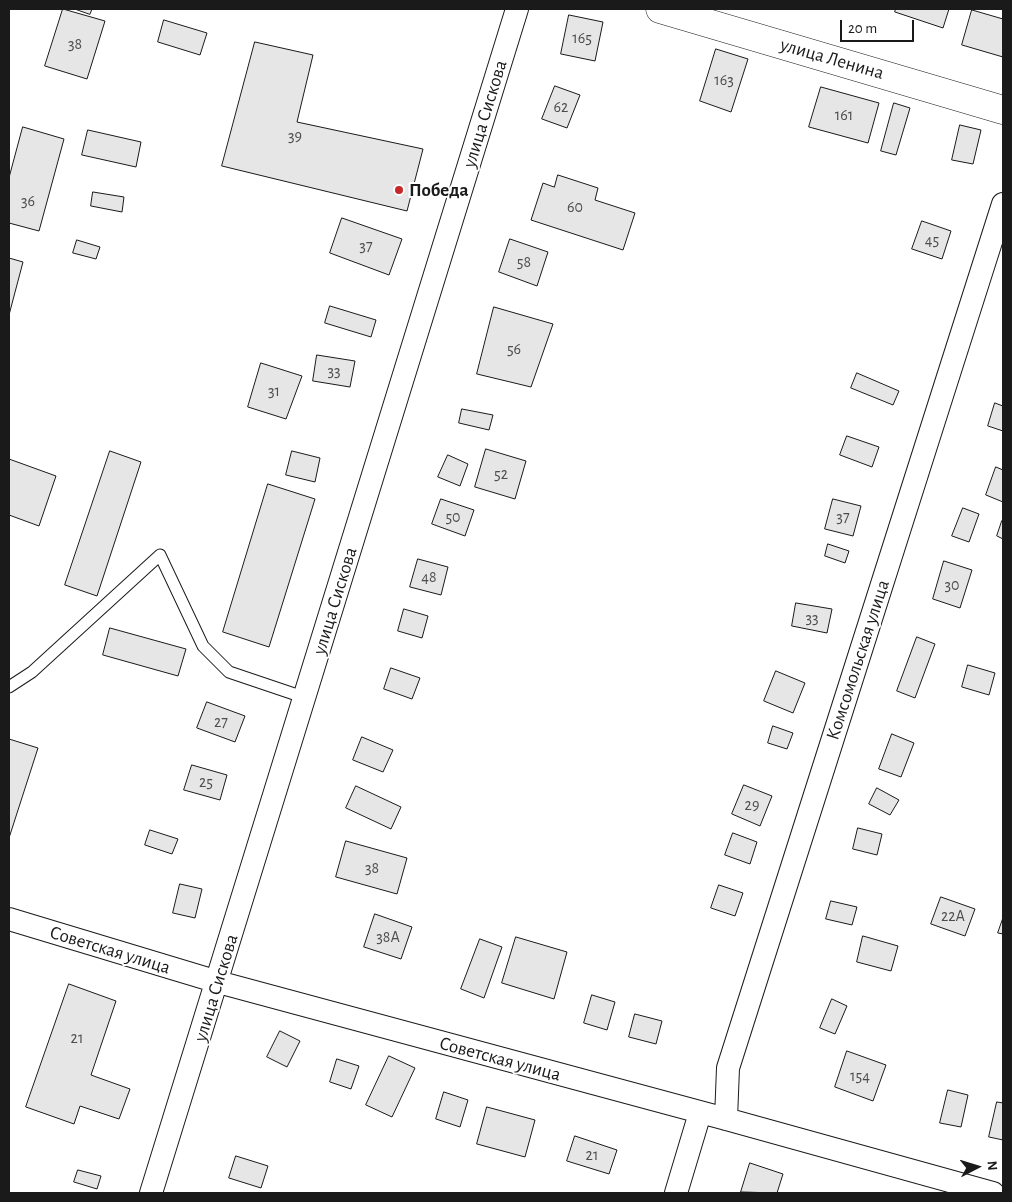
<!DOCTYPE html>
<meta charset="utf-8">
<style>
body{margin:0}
#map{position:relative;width:1012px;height:1202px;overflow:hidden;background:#fff;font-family:"Alegreya Sans",sans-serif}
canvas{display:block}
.frame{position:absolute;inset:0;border:10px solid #1a1a1a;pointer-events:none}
.north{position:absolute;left:952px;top:1142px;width:50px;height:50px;-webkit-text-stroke:4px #fff;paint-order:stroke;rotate:85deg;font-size:14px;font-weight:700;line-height:20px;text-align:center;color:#1a1a1a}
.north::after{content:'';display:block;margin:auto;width:18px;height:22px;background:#1a1a1a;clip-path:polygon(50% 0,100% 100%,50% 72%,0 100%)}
.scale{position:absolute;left:840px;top:20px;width:74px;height:22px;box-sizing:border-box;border:2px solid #1a1a1a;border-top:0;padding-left:6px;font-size:15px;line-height:18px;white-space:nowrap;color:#1a1a1a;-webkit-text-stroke:4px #fff;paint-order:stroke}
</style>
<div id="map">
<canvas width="1012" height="1202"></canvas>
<div class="frame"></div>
<div class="north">N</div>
<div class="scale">20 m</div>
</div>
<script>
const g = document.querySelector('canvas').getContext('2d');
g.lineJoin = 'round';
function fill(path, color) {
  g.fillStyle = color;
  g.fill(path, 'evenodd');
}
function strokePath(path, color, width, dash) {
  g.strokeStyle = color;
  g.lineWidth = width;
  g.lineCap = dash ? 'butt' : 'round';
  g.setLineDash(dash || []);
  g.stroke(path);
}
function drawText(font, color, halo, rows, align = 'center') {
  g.font = font + ' "Alegreya Sans",sans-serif';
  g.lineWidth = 4;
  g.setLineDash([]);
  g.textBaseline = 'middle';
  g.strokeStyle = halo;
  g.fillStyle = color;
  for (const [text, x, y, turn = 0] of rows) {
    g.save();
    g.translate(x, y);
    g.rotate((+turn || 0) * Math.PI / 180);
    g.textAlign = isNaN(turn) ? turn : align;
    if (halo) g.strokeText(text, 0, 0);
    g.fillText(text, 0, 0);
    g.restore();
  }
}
const building = new Path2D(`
 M63 9 105 21 87 79 45 66Z
 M75 9H92L90 14Z
 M896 9H949L943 28 895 12Z
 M972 10 1003 19V57L962 45Z
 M569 15 603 22 595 61 561 54Z
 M164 20 207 33 200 55 158 42Z
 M255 42 313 55 297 122 423 149 407 211 222 166Z
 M716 49 748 59 731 112 700 101Z
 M555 86 580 95 567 128 542 119Z
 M821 87 879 103 868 143 809 127Z
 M894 103 910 108 896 155 881 151Z
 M960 125 981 130 973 164 952 160Z
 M23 127 64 139 39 231 9 223V178Z
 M88 130 141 142 136 167 82 155Z
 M558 175 598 188 595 200 635 213 623 250 531 220 543 183 554 187Z
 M93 192 124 197 122 212 91 206Z
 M342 218 402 239 389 275 330 253Z
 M922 221 951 231 942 259 912 249Z
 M510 239 548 252 537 286 499 272Z
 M77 240 100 247 96 259 73 253Z
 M9 258 23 262 9 315Z
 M330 306 376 320 371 337 325 323Z
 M494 307 553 324 531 387 477 374Z
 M317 355 355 361 350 387 313 381Z
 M261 363 302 376 286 419 248 407Z
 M857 373 899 391 893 405 851 388Z
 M995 403 1003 406V431L988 426Z
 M462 409 493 415 489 430 459 423Z
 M847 436 879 447 872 467 840 455Z
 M486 449 526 461 515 499 475 487Z
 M110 451 141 462 97 596 65 585Z
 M292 451 320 458 315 482 286 475Z
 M448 455 468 464 460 486 438 477Z
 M9 459 56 476 39 526 9 515Z
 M996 467 1003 470V502L986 495Z
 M268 484 315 499 269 647 223 632Z
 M441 499 474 510 465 536 432 524Z
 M833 499 861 506 853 536 825 529Z
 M963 508 979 514 969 542 952 536Z
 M1002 521 1003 522V539L997 536Z
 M828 544 849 551 845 563 825 556Z
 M418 559 448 567 441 595 410 587Z
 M944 561 972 570 960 608 933 599Z
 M796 603 832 609 827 633 792 626Z
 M404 609 428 616 422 638 398 631Z
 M110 628 186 649 178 676 103 655Z
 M917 637 935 644 915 698 897 691Z
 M968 665 995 673 989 695 962 687Z
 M391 668 420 678 412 699 384 689Z
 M776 671 805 683 793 713 764 701Z
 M207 702 245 716 235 742 197 728Z
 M773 726 793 733 787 749 768 743Z
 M892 734 914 743 901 777 879 769Z
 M362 737 393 750 383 772 353 760Z
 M9 739 38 748 9 838Z
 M192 765 227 775 220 800 184 790Z
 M744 785 772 796 760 826 732 814Z
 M356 786 401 807 391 829 346 808Z
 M877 788 899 800 890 815 869 804Z
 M858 828 882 834 877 855 853 849Z
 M150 830 178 839 172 854 145 845Z
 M733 833 757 842 750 864 725 855Z
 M346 841 407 858 397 894 336 877Z
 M180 884 202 889 195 918 173 913Z
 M719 885 743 893 735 916 711 908Z
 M941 897 975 909 965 936 931 924Z
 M831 901 857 907 852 925 826 919Z
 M375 914 412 927 401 959 364 947Z
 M1003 918V934L998 933Z
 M863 936 898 946 891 971 857 962Z
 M516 937 567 952 554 999 502 983Z
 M480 939 502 947 484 998 461 989Z
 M69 984 116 1001 91 1075 130 1089 119 1119 80 1106 74 1124 26 1107Z
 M592 995 615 1002 607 1030 584 1023Z
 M832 999 847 1006 835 1034 820 1028Z
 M635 1014 662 1021 656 1044 629 1037Z
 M280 1031 300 1041 287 1067 267 1057Z
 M847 1051 886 1065 873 1101 835 1087Z
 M389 1056 415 1068 392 1117 366 1105Z
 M337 1059 359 1066 351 1089 330 1082Z
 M948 1090 968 1095 961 1127 940 1123Z
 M444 1092 468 1100 460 1127 436 1119Z
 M997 1102 1003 1103V1140L989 1137Z
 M487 1107 535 1120 525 1157 477 1144Z
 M575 1136 617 1150 609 1174 567 1161Z
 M236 1156 268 1166 261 1188 229 1178Z
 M750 1163 783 1174 777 1193 741 1192Z
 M78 1170 101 1176 97 1189 74 1182Z`);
fill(building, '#e6e6e6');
strokePath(building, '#1a1a1a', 1);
const lane = new Path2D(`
 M9 687 32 672 160 555 203 646 229 672 306 698`);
const street = new Path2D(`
 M9 919 218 982 726 1119 993 1193
 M726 1119 728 1068 1003 204
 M151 1193 517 9
 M676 1193 700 1113`);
const secondary = new Path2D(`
 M660 9 1003 110`);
strokePath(lane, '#1a1a1a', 13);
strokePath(street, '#1a1a1a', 24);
strokePath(secondary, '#1a1a1a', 29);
strokePath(lane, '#fff', 11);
strokePath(street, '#fff', 22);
strokePath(secondary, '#fff', 28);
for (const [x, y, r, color] of [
 [399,190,5,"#c62828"]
]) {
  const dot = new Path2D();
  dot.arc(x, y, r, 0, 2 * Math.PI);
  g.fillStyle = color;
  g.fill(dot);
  strokePath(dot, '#fff', 2);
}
drawText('16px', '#4d4d4d', null, [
 ["165",582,38],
 ["38",75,44],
 ["163",724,80],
 ["62",561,107],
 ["161",844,115],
 ["39",295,136],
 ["36",28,201],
 ["60",575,207],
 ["45",932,240],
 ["37",366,246],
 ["58",524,262],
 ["56",514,349],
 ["33",334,371],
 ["31",274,391],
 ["52",501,474],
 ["50",453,517],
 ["37",843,517],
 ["48",429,577],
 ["30",952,585],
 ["33",812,618],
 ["27",221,722],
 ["25",206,782],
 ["29",752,805],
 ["38",372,868],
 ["22А",953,916],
 ["38А",388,937],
 ["21",77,1038],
 ["154",860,1076],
 ["21",592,1155]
]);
drawText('19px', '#1a1a1a', '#fff', [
 ["улица Ленина",832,59,16],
 ["улица Сискова",485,114,-73],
 ["улица Сискова",335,601,-73],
 ["Комсомольская улица",858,660,-72],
 ["Советская улица",110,950,17],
 ["улица Сискова",216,988,-73],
 ["Советская улица",500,1059,15]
]);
drawText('bold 19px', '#1a1a1a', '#fff', [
 ["Победа",409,190]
], 'left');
</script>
